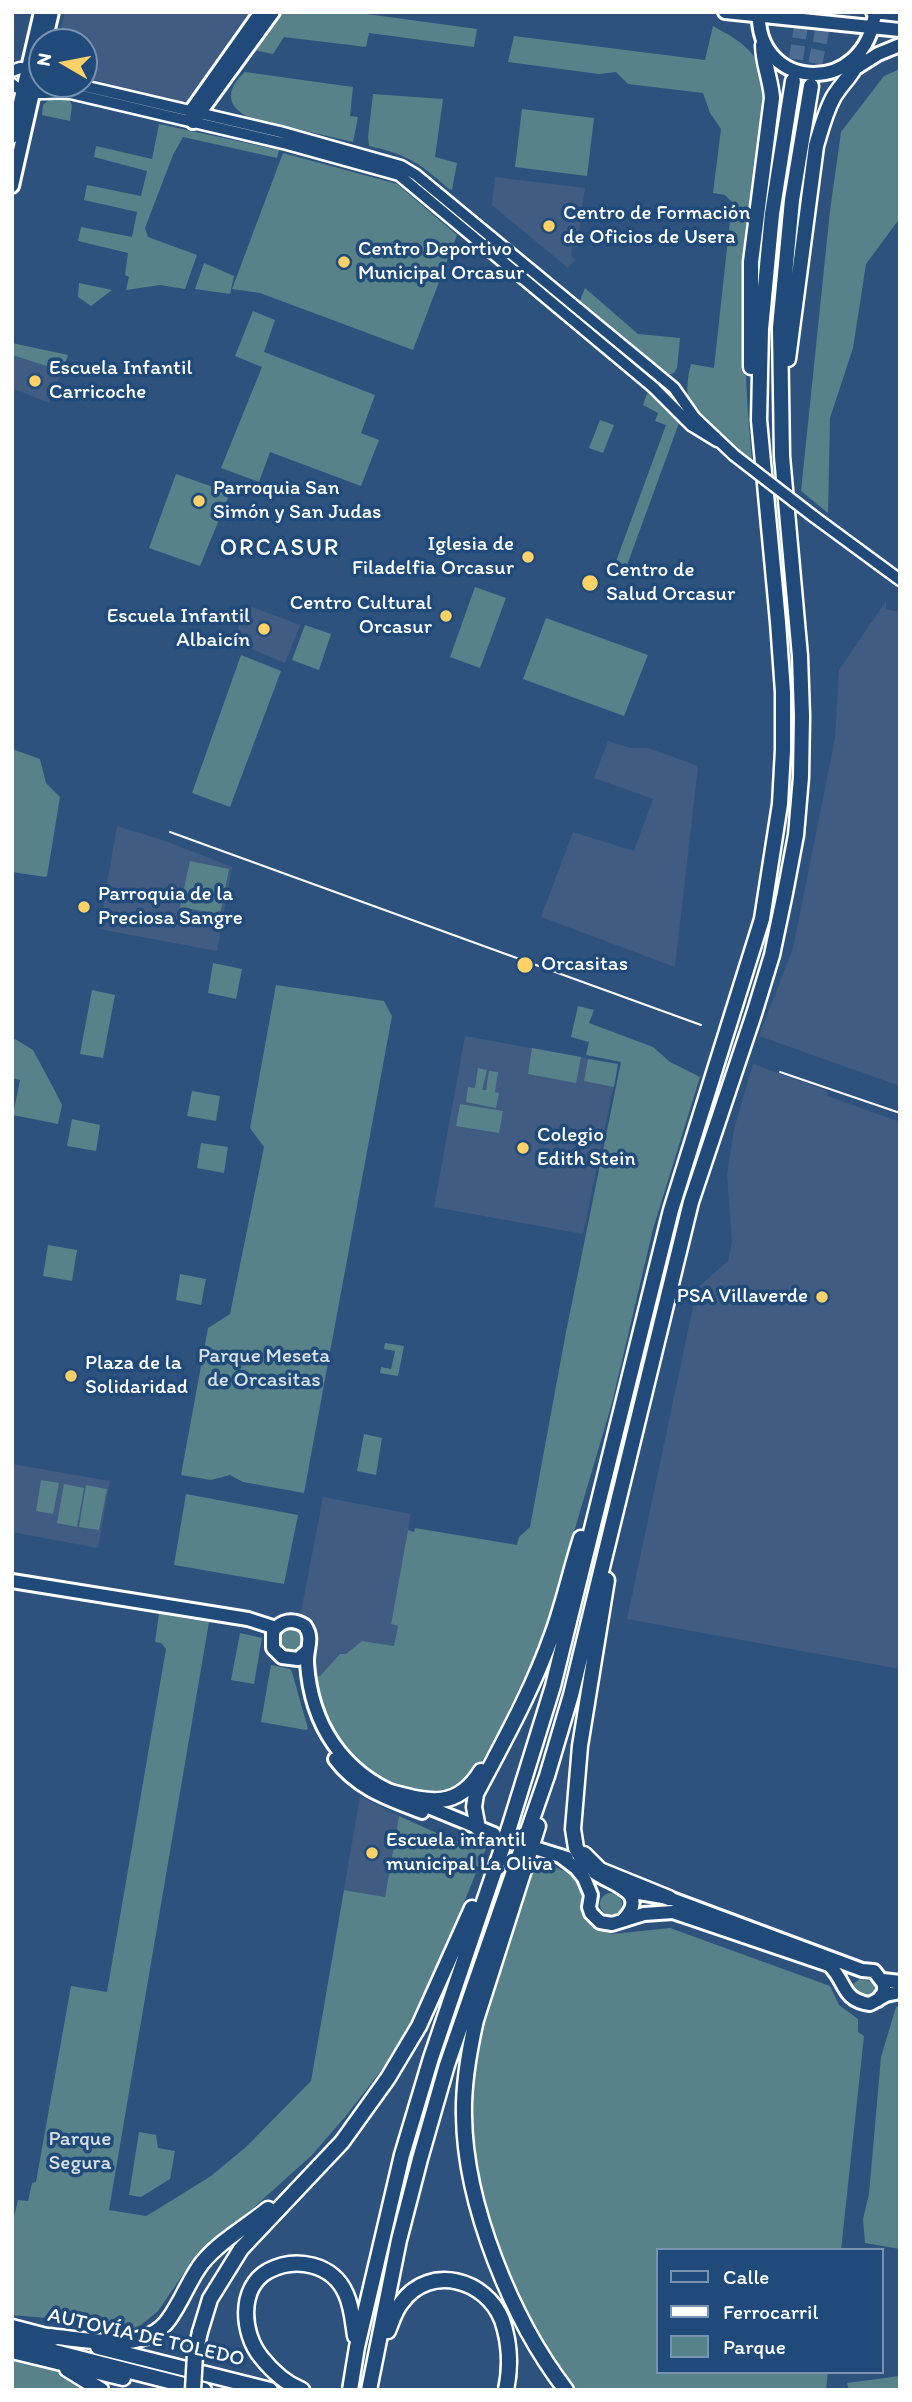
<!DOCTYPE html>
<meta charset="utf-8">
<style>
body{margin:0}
#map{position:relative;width:912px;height:2402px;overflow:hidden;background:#2e527e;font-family:Itim,sans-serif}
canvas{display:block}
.frame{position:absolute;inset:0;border:14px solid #fff;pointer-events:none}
.legend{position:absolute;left:656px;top:2248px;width:228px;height:126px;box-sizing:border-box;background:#1f4a7a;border:2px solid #7992af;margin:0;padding:9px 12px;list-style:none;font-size:21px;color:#fff}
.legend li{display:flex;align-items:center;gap:14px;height:35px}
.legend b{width:35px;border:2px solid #7992af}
.north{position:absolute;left:28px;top:28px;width:70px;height:70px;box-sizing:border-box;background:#1f4a7a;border:2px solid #7992af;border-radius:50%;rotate:280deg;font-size:19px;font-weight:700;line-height:28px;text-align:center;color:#fff}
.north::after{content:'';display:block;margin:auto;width:24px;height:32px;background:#ffd166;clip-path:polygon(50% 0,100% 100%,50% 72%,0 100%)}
</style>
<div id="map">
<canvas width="912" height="2402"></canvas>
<div class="frame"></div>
<ul class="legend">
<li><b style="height:9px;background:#1f4a7a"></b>Calle</li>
<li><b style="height:9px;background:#fff"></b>Ferrocarril</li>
<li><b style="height:19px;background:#57828a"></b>Parque</li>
</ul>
<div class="north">N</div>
</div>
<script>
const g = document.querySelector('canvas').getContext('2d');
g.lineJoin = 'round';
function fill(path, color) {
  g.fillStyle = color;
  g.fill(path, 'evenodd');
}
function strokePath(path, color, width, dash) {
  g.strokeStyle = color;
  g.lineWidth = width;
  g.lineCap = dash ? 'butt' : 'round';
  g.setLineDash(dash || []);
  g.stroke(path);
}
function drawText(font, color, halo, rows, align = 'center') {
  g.font = font + ' Itim,sans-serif';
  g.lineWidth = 7;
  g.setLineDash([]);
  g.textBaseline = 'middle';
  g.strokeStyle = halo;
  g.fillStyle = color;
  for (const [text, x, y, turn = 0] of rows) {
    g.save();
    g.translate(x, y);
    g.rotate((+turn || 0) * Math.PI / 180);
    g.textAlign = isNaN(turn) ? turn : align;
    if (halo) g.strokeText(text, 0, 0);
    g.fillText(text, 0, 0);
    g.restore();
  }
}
fill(new Path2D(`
 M65 12H252L189 101 182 103 84 77V42H58Z
 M495 177 585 188 577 247H572L571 255 575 260 568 268 492 205Z
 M12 355 62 371 49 403 12 388Z
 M886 601V609L900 612V1086L759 1036 793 948 835 738 839 670Z
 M247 605 300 625 285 663 233 641Z
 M608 741 630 748H648L698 766 675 967 541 917 573 832 634 851 653 799 594 778Z
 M117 826 165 841 232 867 217 951 99 929Z
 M465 1036 618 1064 583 1234 434 1207Z
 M753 1064 828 1091 827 1096 900 1122V1669L627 1619 697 1288 728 1261 732 1242 727 1174 734 1129Z
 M12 1464 110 1481 98 1548 12 1532Z
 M323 1497 411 1514 391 1624 398 1626 394 1646 362 1641 346 1654H340L320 1676 309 1678 300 1617Z
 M360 1796 399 1816 385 1897 344 1890Z`), '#405c82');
fill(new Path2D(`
 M282 12H352L477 29 474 47 369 33 366 47 284 37 273 54 254 50Z
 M713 26C742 42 756 50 767 83 760 146 748 210 745 273 743 336 746 398 752 460 734 446 699 424 690 403 685 392 688 375 691 364L714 368 732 202 725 195 713 193 721 129 710 113 703 93 628 84 616 72 599 74 508 62 514 36 705 60Z
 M900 69V218L866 264 853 348 830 418 828 513 801 491 830 211 841 132 884 76Z
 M245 72 353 87 350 116 358 117 353 142 250 118C225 106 226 89 245 72Z
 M373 94 443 99 435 157 457 163 452 190 449 189C419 163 409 155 369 146L368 137Z
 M53 96 69 99 72 105 70 121 42 115 43 105Z
 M522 109 594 118 587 176 515 167Z
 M159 124 279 150 277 158 183 137 173 155 145 228 148 237 197 255 185 289 160 285 126 290 129 277 125 275 128 253 78 241 81 227 132 237 137 212 84 200 87 185 141 196 147 171 94 157 96 146 152 159Z
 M283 153 397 184 457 235 413 350 260 293 232 289Z
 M204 263 234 276 230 294 195 289Z
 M79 283 112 290 91 306 78 297Z
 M585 288 638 334 680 338 677 368 674 373 667 375 662 372 580 301Z
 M253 311 275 320 264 352 375 395 361 433 379 440 361 486 270 452 259 482 221 468 262 367 235 356Z
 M12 343 68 355 62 371 12 355Z
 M648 391 679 423 626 568 615 564 666 425 655 421 658 413 643 405Z
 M600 420 614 425 603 453 589 448Z
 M176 474 230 493 200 566 149 548Z
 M475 587 506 598 480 668 450 657Z
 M546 618 648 655 624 716 523 679Z
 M305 625 331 634 319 670 292 660Z
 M241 655 281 671 230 807 192 793Z
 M12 749 40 759 46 783 60 797 47 876 45 877 12 872Z
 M190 861 229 869 220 914 180 907Z
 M213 963 242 969 236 999 208 993Z
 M276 985 384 1001 392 1016 304 1493 243 1482 230 1475 211 1480 181 1475 208 1328 230 1314 264 1147 250 1128Z
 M92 990 115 995 103 1058 80 1054Z
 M578 1006 594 1010 589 1023 653 1047 670 1062 700 1077 653 1229 612 1403 543 1637 495 1740 470 1780 444 1797C425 1793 403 1791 385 1784 379 1781 372 1775 367 1771 337 1748 321 1714 315 1677L320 1676 340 1654H346L362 1641 394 1646 398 1626 391 1624 408 1530 414 1532 415 1528 517 1545 519 1537 530 1527 566 1332 621 1062 586 1055 589 1042 571 1037Z
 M15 1039 33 1050 54 1089 62 1105 58 1124 13 1115 20 1080 12 1078V1040Z
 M532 1048 581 1057 576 1083 528 1074Z
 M588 1059 618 1064 614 1087 584 1081Z
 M478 1068 487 1070 482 1090H486L489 1071 498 1072 495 1092 499 1093 496 1108 466 1102 468 1087 475 1088Z
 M192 1091 220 1096 216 1121 187 1116Z
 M460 1104 503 1111 499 1133 456 1126Z
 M72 1119 100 1125 96 1151 67 1146Z
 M201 1143 228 1147 224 1173 197 1168Z
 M48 1245 77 1250 72 1281 43 1276Z
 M180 1274 206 1279 201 1305 176 1300Z
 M385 1343 404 1346 398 1376 380 1373 381 1367 391 1369 395 1351 384 1349Z
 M364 1434 382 1438 376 1475 357 1471Z
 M41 1480 59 1483 53 1514 36 1511Z
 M64 1484 84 1488 77 1527 57 1523Z
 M86 1485 107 1489 99 1530 79 1527Z
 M186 1494 298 1515 284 1584 174 1565Z
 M159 1614 209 1622 109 2210 146 2216 153 2212 211 2176 246 2147 311 2081 344 1890 385 1897 399 1816 454 1841 487 1846 447 1944 408 2028 387 2063 345 2117 312 2155 251 2210 199 2251 158 2311 141 2325 128 2330 59 2319 12 2315V2225L18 2200 28 2201 32 2183 36 2182 71 1986 107 1992 166 1649 161 1643 155 1642Z
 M280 1639a12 12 0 1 1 24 0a12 12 0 1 1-24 0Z
 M240 1633 262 1638 254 1684 231 1680Z
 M271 1665 290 1669 292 1672 308 1729 306 1730 261 1722Z
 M534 1858 571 1874 580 1887 584 1919 599 1930 613 1934 670 1928 830 1986 839 2005 858 2019V2032L864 2036 841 2250H658V2372H828L826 2390H574C506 2290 452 2164 479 2041 492 1979 515 1919 534 1858Z
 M600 1904a11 11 0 1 1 22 0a11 11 0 1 1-22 0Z
 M860 1979 874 1982 877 1988 875 1993 867 1996 857 1992 853 1984Z
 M900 2006V2249L865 2243 863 2219 869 2194 881 2057 896 2007Z
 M139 2132 156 2135 158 2148 175 2151 170 2179 141 2197 129 2195Z
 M12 2357 61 2372 92 2390H12Z
 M900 2376V2390H849L847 2383Z`), '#57828a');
strokePath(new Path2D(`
 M793 80 803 12
 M811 84 826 12`), '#4d6c91', 14, [14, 7]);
const minor = new Path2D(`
 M12 71 20 68 32 69
 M12 84C29 99 50 90 70 93L287 144 399 175 653 387 691 425 717 441
 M75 84 280 132 401 166 416 175 674 388 695 418 734 455
 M813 516 900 580`);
const major = new Path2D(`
 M725 12 900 30
 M759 12C755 91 866 98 875 12
 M873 12 900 15
 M45 42 52 12
 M856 68 878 54 900 45
 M193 122 273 12
 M193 122 191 111 261 12
 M12 137 41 12
 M12 186 42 53
 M12 1581 248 1619 276 1628
 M307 1651 298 1659 282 1657 273 1648V1632C281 1620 293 1618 305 1626 314 1639 306 1649 307 1663 311 1724 342 1772 399 1795
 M335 1759C357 1789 389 1799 422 1812
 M416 1802 494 1834
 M538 1849 567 1858
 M560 1856 576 1868 584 1878 591 1895 589 1907 591 1913 600 1922 612 1924 644 1914 673 1912 829 1965C847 1982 841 2000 870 2004L886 1995 900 1992
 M595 1873C610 1884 651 1892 623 1920
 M627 1891 669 1898 862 1970 874 1971 884 1984V1992L878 2000
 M883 1980 900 1982`);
const highway = new Path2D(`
 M788 359 816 146C821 129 825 113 833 98 842 82 856 73 859 55
 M751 367V262L772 98C771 80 763 63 763 45
 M391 1792C429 1802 457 1810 481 1771
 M538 1826 476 2020C469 2051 463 2084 464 2116 465 2205 512 2320 566 2390
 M478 1828 474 1807 476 1794C504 1741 533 1689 553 1632 564 1601 571 1569 581 1538
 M584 1854 600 1870 669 1898
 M587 1867 576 1848 573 1829 580 1746 607 1580
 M12 2327 54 2338
 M388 2331C392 2321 395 2310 402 2302 430 2264 486 2279 502 2320 510 2343 511 2366 506 2390
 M200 2332 210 2299 241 2249 342 2142 388 2078 419 2026 472 1908
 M48 2336C85 2339 144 2355 169 2319 182 2301 189 2280 202 2263 220 2241 246 2227 268 2209
 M12 2341 204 2390
 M98 2347 270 2390
 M12 2351 123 2378
 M67 2369 101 2390
 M302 2390C285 2383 272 2371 261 2357 242 2334 238 2288 268 2271 296 2256 333 2264 346 2294 352 2307 353 2323 355 2336
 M350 2390 357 2347 402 2155 431 2058 509 1828 553 1686 671 1210 762 919 780 804 783 750V692L778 622 759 420 761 329 772 214 793 81
 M369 2390 399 2240 420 2159 447 2065 547 1776 571 1695 691 1202 754 1014 772 955 785 893 796 835 801 777 802 716 800 656 782 456 780 328 792 200 811 86`);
strokePath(minor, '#fff', 15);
strokePath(major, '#fff', 18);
strokePath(highway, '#fff', 19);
strokePath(minor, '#1f4a7a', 10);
strokePath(major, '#1f4a7a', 12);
strokePath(highway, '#1f4a7a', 14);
strokePath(new Path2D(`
 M170 832 701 1025
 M780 1072 900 1113`), '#fff', 2);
const minorBridge = new Path2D(`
 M734 455 813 516`);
const highwayBridge = new Path2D(`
 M193 2390 195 2354 200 2332`);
strokePath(minorBridge, '#fff', 15, []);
strokePath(highwayBridge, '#fff', 19, []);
strokePath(minorBridge, '#1f4a7a', 10);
strokePath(highwayBridge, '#1f4a7a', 14);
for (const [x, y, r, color] of [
 [549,226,7,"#ffd166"],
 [344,262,7,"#ffd166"],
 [35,381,7,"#ffd166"],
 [199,501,7,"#ffd166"],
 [528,557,7,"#ffd166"],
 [590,583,9,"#ffd166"],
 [446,616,7,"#ffd166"],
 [264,629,7,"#ffd166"],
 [84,907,7,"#ffd166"],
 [525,965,9,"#ffd166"],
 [523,1148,7,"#ffd166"],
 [822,1297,7,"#ffd166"],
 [71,1376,7,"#ffd166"],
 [372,1853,7,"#ffd166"]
]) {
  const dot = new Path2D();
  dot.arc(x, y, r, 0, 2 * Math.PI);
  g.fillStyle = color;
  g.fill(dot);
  strokePath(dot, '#1f4a7a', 2.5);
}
drawText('21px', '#fff', '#1f4a7a', [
 ["Centro de Formación",563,214],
 ["de Oficios de Usera",563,238],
 ["Centro Deportivo",358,250],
 ["Municipal Orcasur",358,274],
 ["Escuela Infantil",49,369],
 ["Carricoche",49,393],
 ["Parroquia San",213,489],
 ["Simón y San Judas",213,513],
 ["Iglesia de",514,545,"right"],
 ["Filadelfia Orcasur",514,569,"right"],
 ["Centro de",606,571],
 ["Salud Orcasur",606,595],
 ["Centro Cultural",432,604,"right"],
 ["Orcasur",432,628,"right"],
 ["Escuela Infantil",250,617,"right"],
 ["Albaicín",250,641,"right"],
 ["Parroquia de la",98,895],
 ["Preciosa Sangre",98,919],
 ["Orcasitas",541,965],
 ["Colegio",537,1136],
 ["Edith Stein",537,1160],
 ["PSA Villaverde",808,1297,"right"],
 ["Plaza de la",85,1364],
 ["Solidaridad",85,1388],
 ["Escuela infantil",386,1841],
 ["municipal La Oliva",386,1865]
], 'left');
drawText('21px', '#d5e0e2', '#1f4a7a', [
 ["Parque Meseta",264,1357],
 ["de Orcasitas",264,1381],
 ["Parque",80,2140],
 ["Segura",80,2164]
]);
drawText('21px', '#fff', '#1f4a7a', [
 ["AUTOVÍA DE TOLEDO",146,2338,13]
]);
g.letterSpacing = '2px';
drawText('24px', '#fff', '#1f4a7a', [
 ["ORCASUR",280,549]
]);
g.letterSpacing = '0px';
</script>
